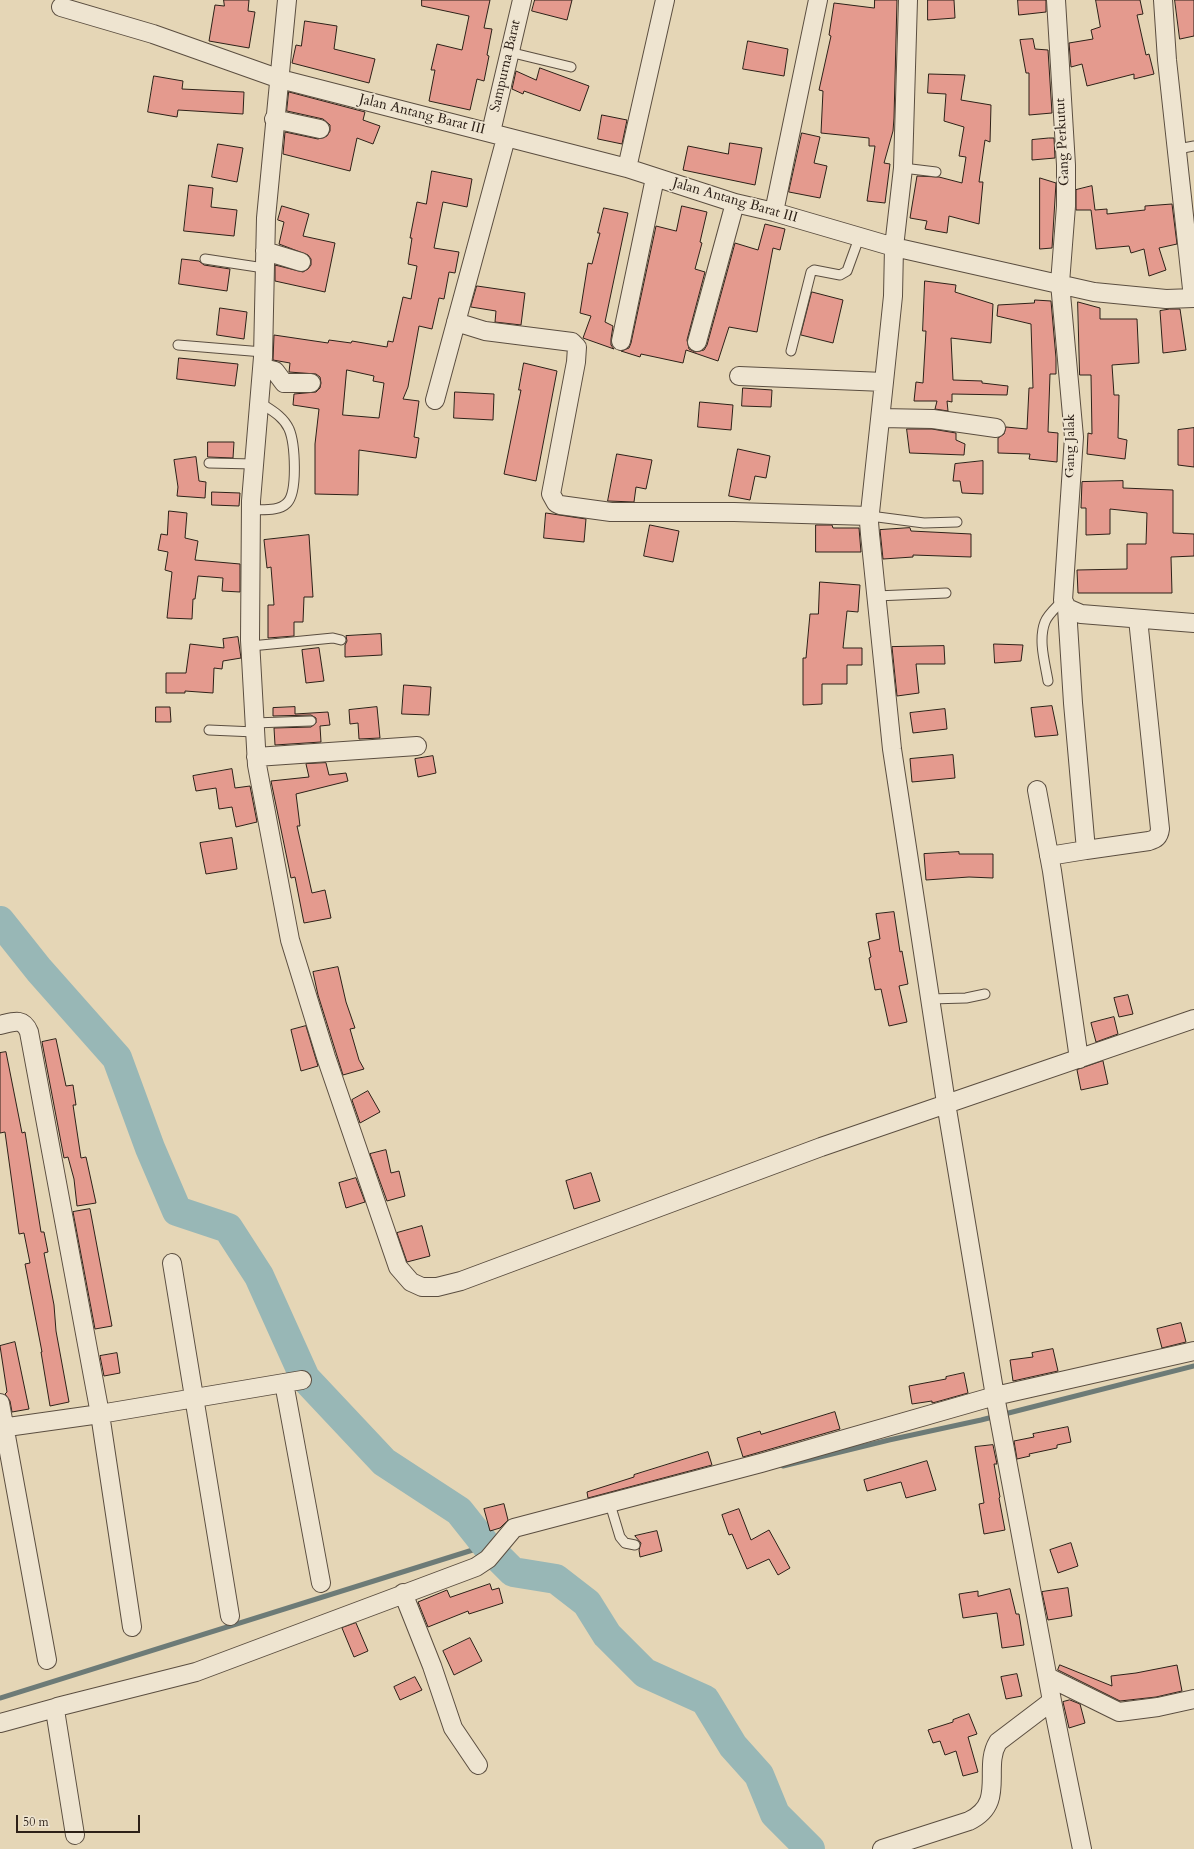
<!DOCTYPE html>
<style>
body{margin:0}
#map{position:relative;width:1194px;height:1849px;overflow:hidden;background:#e5d6b6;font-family:Cardo,serif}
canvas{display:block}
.scale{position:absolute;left:16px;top:1815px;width:124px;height:18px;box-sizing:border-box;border:2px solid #2d2118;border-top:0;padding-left:5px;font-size:12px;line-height:14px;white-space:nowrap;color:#2d2118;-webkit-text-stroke:3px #eee4d0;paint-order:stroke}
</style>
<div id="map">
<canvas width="1194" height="1849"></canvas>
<div class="scale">50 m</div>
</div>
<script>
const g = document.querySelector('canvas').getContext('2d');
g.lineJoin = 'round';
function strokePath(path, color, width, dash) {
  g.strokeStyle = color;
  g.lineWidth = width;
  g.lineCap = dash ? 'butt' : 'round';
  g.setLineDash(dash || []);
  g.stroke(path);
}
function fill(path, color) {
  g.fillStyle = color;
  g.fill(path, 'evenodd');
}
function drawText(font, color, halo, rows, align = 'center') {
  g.font = font + ' Cardo,serif';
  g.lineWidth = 3.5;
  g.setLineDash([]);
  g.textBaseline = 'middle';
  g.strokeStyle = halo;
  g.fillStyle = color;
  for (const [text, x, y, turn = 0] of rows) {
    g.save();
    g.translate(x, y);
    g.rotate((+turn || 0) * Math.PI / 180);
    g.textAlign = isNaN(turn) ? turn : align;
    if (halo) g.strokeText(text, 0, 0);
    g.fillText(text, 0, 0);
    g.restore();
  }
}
strokePath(new Path2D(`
 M783 1466 889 1440 981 1420 1194 1366
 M0 1698 495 1543`), '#6d7b77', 5);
strokePath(new Path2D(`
 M0 921 39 970 117 1058 150 1148 177 1211 228 1228 259 1276 305 1378 384 1462 459 1511 486 1545 513 1572 556 1579 587 1603 607 1635 645 1673 705 1700 733 1746 759 1775 775 1814 810 1849`), '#98b7b6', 30);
const building = new Path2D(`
 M224 0H249L248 11 255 12 249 48 209 41 215 5 224 6Z
 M422 0H490L484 28 492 29 487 55 489 56 484 81 477 79 470 110 429 101 435 70H431L437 44 462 50 469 16 422 6Z
 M535 0H572L567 20 532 11Z
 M875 0H897L894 118 893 131 884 163 890 164 885 203 867 201 875 146H869V138L821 133 823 91 819 90 831 36 829 35 834 3 874 8Z
 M928 0H954L955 18 928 20Z
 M1018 0H1046V12L1019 15Z
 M1096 0H1140L1143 14 1137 15 1146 55 1149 54 1154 74 1134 79V74L1087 86 1082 64 1071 67 1069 43 1093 39 1091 30 1100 27Z
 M1175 0H1194V36L1180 39Z
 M305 21 337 26 334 49 375 59 369 83 292 63 296 45 301 46Z
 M1033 39 1035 49 1048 50 1052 113 1029 115V73H1026L1020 40Z
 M748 41 788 49 784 76 743 69Z
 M540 68 589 86 580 111 524 91 523 94 512 89 516 71 536 80Z
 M929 74 965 75 961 100 991 105 990 142 985 140 979 182H983L979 224 949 216 947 233 925 229 927 221 910 218 917 176 939 177 962 183 966 157 959 156 964 127 944 121 946 94 928 93Z
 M154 76 183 81 182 89 244 92 243 114 178 110 177 117 148 112Z
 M289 92 365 112 363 120 380 126 373 144 357 138 350 171 283 154 285 132 318 139 327 136 330 131V125L323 119 287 111Z
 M602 115 627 120 622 144 598 139Z
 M802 133 820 137 814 163 827 166 820 198 789 192Z
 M1049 138H1054L1055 158 1032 160V140Z
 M730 143 762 148 755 185 683 170 688 146 728 154Z
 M218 144 243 148 237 182 212 177Z
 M432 171 472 179 467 207 443 202 434 248 459 252 455 273 449 272 444 299 439 298 432 329 419 326 408 387 403 399 419 401 414 437 419 438 416 458 359 450 358 495 315 494V444L319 409 293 405 294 394 316 392 320 388 321 383 320 377 316 374 289 372 290 363 273 360 274 335 328 343 329 340 351 343 352 341 387 347 388 341 393 342 403 297 411 299 417 266 408 264 412 238H410L417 202 426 204ZM347 370 374 376 373 381 384 383 379 418 343 415Z
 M1040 178 1056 183 1052 248 1040 249Z
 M189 185 213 188 211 207 237 210 234 236 184 231Z
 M1092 186 1095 210 1107 209V214L1145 210V206L1172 204 1177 244 1159 248 1166 270 1149 276 1144 249 1131 253 1129 246 1096 249 1091 210H1076V190Z
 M282 206 309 214 303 236 335 243 325 292 275 281V265L303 272 308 269 311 265V259L308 255 279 244 284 222 278 220Z
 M682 206 707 212 700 242 702 243 695 269 705 272 687 340 689 349 695 352 704 350 707 345 735 243 758 250 765 224 785 229 780 250 773 248 757 332 729 327 718 361 686 350 683 363 641 354 640 357 621 351 629 348 631 343 656 226 676 231Z
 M604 208 628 213 605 322 613 326 611 339V345L614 349 583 338 591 316 580 313 588 263 592 264 600 233H598Z
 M182 259 199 261 204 265 230 269 227 291 179 284Z
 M925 281 956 285 955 292 993 304 991 343 951 338 953 380 982 381V383L1008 386 1007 395 952 394V402L947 401 948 411 935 409 937 401H914L916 382 923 383 926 331H923Z
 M477 286 525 293 521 325 495 322 496 311 471 307Z
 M812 292 843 300 833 343 801 335Z
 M1035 300 1051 301 1056 358V374H1050L1048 432 1058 433 1057 462 1029 459 1030 454 998 453V438L1004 434 1006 427 1027 429 1029 388H1033L1031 324 997 316 998 305 1034 303Z
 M1078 302 1100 308V319H1137L1139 363 1112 365 1114 395H1119L1118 438 1127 440 1125 459 1087 454 1088 433 1092 434 1091 375H1080Z
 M220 308 247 312 244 339 217 335Z
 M1170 309H1180L1186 350 1163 353 1160 311Z
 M179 358 238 364 235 386 177 379Z
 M524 363 557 371 536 481 504 474 521 390H519Z
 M743 388 772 390 771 407 742 406Z
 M455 392 494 394 493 420 454 418Z
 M700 402 733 405 731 430 698 427Z
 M1194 428V467L1178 465V430Z
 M907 429H932L956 433V440L965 444 964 455 910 453Z
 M208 442H234L233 458 208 457Z
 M738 449 770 456 766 478 755 476 750 500 729 496Z
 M617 454 652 460 646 489 636 487 634 502 608 501Z
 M196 457 199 481 206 482 205 498 177 496 178 487 174 460Z
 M983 461V494L962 493 960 481H953L955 464Z
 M1123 481V488L1173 490V533L1194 534V556L1171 557 1172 593H1078L1077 570 1127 569V544H1146L1147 513 1110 509V534L1086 535V508H1081L1082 482Z
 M212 492 240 493 239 506 212 505Z
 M169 511 187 513 185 538 198 541 195 560 240 564V592L222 591 223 578 198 576 195 599H193L192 619 167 618 172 572 165 570 168 552 158 550 161 534 167 535Z
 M546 513 586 519 584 542 544 538Z
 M650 525 679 531 673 562 644 556Z
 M816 525H832L833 528H859L861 552H816Z
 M910 528 911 531 971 534V557L913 555V557L883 559 880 530Z
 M309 535 313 597H304L303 622H294V636L268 638V605H274L271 567 267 568 264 540Z
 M820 582 860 585 858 612 847 611 843 648H862V665H847V684H822V704L803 705V658H806L810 614H818Z
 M381 634 382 655 345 657V645L347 641 346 636Z
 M238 637 241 658 223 661 222 669 214 668 213 693 185 691V693H166V673H186L190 644 224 648 223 639Z
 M994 644 1023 645 1021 661 995 663Z
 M944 646 945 664H916L919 693 897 696 892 647Z
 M319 648 324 681 306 683 302 650Z
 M404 685 431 687 429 715 402 714Z
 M1052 706 1058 735 1035 737 1031 708Z
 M156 707H170L171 722H156Z
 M295 707V714L328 712 330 725 320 726 321 742 275 745 274 728 311 727 316 723V718L311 715 273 716V708Z
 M377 707 380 738 359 739 358 723 350 724 349 710Z
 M945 709 947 729 913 733 910 713Z
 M953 755 955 778 912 782 910 759Z
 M433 756 436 773 418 777 415 759Z
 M326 763 329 775 346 773 348 781 296 794 300 826H297L312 893 325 890 331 918 304 923 295 877 291 878 271 781 309 777 306 764Z
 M232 769 235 788 250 786 257 822 236 827 232 807 219 809 216 788 196 791 193 776Z
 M232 838 237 869 206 874 200 843Z
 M959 852V854H993V878L969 877 926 880 924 854Z
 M894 912 900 952 902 951 908 984 899 986 907 1022 889 1026 881 989 875 990 869 958 871 957 868 942 880 939 876 914Z
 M338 967 346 1002 355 1028 350 1029 359 1060 364 1069 343 1075 318 995 313 972Z
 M1128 995 1133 1014 1119 1017 1114 998Z
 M1114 1017 1118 1034 1096 1042 1091 1023Z
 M306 1026 318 1066 301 1071 291 1030Z
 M56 1039 66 1086 73 1085 76 1105H73L81 1158 86 1157 96 1203 77 1206 74 1179 68 1157 64 1158 42 1042Z
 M6 1052 22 1133 25 1132 41 1232H44L48 1252 44 1253 54 1305 56 1331 69 1402 50 1406 41 1352H42L25 1264 30 1263 24 1233 19 1234 5 1132 0 1133V1053Z
 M1103 1061 1108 1084 1081 1090 1077 1070Z
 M368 1091 380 1112 360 1123 352 1100Z
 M386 1150 391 1173 399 1171 405 1196 387 1201 370 1154Z
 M591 1173 600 1201 574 1209 566 1181Z
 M356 1178 365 1202 346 1208 339 1183Z
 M90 1209 112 1326 95 1329 73 1212Z
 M422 1226 430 1256 407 1262 397 1233Z
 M1181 1323 1186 1342 1162 1348 1157 1329Z
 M15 1342 29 1409 12 1412 10 1401 5 1394 7 1392 0 1346Z
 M1053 1349 1058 1371 1013 1381 1010 1360 1033 1357 1032 1353Z
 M117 1353 120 1373 104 1376 100 1356Z
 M964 1373 968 1393 936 1402 932 1403V1401L912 1404 909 1386 946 1379V1377Z
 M835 1412 840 1429 743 1457 737 1438 760 1431 761 1434Z
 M1068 1427 1071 1442 1057 1445V1448L1029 1454 1030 1456 1017 1459 1014 1441 1034 1437 1033 1434Z
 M993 1445 997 1464H994L1000 1497 999 1498 1005 1530 984 1534 979 1504 984 1503 975 1447Z
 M708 1452 712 1465 588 1498 587 1492 634 1477V1475Z
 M927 1461 936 1490 906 1498 901 1482 867 1491 864 1480Z
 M504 1504 508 1520 500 1528 490 1531 484 1509Z
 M739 1509 751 1540 769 1530 790 1568 778 1575 769 1559 747 1569 732 1534 729 1535 722 1515Z
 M657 1531 662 1551 640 1557 639 1550 641 1543 635 1536Z
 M1071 1543 1078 1566 1058 1573 1050 1550Z
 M490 1584 492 1590 499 1588 503 1603 469 1614 468 1611 428 1627 418 1602 447 1590 450 1597Z
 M1068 1588 1072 1616 1048 1620 1042 1592Z
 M1010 1589 1016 1614H1019L1024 1645 1002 1648 997 1613 963 1618 959 1594 978 1591V1596Z
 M356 1623 368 1651 354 1657 342 1628Z
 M470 1638 482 1661 454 1675 443 1651Z
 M1060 1665 1112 1686 1111 1676 1136 1673 1177 1665 1182 1691 1156 1697 1120 1701 1058 1670Z
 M1017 1674 1022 1696 1006 1699 1001 1677Z
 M415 1677 422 1690 400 1700 394 1687Z
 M1070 1700 1080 1704 1085 1723 1069 1728 1063 1702Z
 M969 1714 977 1734 968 1737 978 1772 963 1776 956 1751 945 1755 940 1741 933 1743 928 1730 953 1722V1720Z`);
fill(building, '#e49a8e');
strokePath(building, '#2d2118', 1);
const service = new Path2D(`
 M509 52 571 67
 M1178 149 1194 146
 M903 168 936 172
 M205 259 264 268
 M178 345 263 352
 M791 351 811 272 814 270 840 275 847 271 859 238
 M209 463 254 464
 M251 510C262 509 278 512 287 503 298 492 295 443 289 429 283 416 271 410 259 402
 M870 516 924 523 957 522
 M876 596 946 593
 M251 646 333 638 341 640
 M1048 681C1045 663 1038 640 1045 622 1048 614 1058 606 1063 600
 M254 723 311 721
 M209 730 255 732
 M930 999 966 998 985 994
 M610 1504 620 1537 625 1543 635 1545`);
const minor = new Path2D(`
 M287 0 266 218 263 357 251 501 250 640 257 765 290 940 326 1057 398 1267 411 1282 422 1287H437L461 1281 821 1147 1194 1019
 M908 0 903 168 894 247 893 296 884 382 869 522 870 534 892 749 946 1103 995 1396 1052 1701 1082 1849
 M1163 0 1167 60 1193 298
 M61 7 153 34 280 79 627 168 735 203 774 212 894 247 1094 292 1166 299 1194 298
 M274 119 320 129
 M491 132 522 0
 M627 168 665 0
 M774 212 818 0
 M265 251 301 262
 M456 322 485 331 572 342 577 347 576 362 551 494 556 503 560 505 611 512H734L870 516
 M621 341 655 178
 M697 342 735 203
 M263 368 275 371 284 383H311
 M739 376 884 382
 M435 400 506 138
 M881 418 933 419 996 428
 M1067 608 1081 614 1194 623
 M256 757 417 746
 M1037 790 1052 871 1079 1059
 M1086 850 1149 841C1156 839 1159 837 1160 829L1138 619
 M1049 856 1086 850 1073 703 1067 608 1063 600 1074 437 1060 283 1066 206V165L1056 0
 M0 1025C13 1022 23 1017 29 1032L100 1414 132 1627
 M172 1263 230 1616
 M284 1383 321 1583
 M0 1403 47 1660
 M0 1428 100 1414 302 1380
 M403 1593 432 1666 453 1728 478 1765
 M1048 1677 1119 1712 1158 1707 1194 1699
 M0 1723 55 1708
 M75 1835 55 1710 57 1707 196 1672 476 1567 488 1559 514 1528 761 1463 995 1396 1194 1351
 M882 1849 969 1821C1007 1803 982 1768 998 1742L1052 1701`);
strokePath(service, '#5b4e40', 11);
strokePath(minor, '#5b4e40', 20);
strokePath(service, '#eee4d0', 9);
strokePath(minor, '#eee4d0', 18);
drawText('14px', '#2d2118', '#eee4d0', [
 ["Sampurna Barat",506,66,-77],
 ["Jalan Antang Barat III",422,115,14],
 ["Gang Perkutut",1063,142,-93],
 ["Jalan Antang Barat III",735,201,16],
 ["Gang Jalak",1071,446,-90]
]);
</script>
